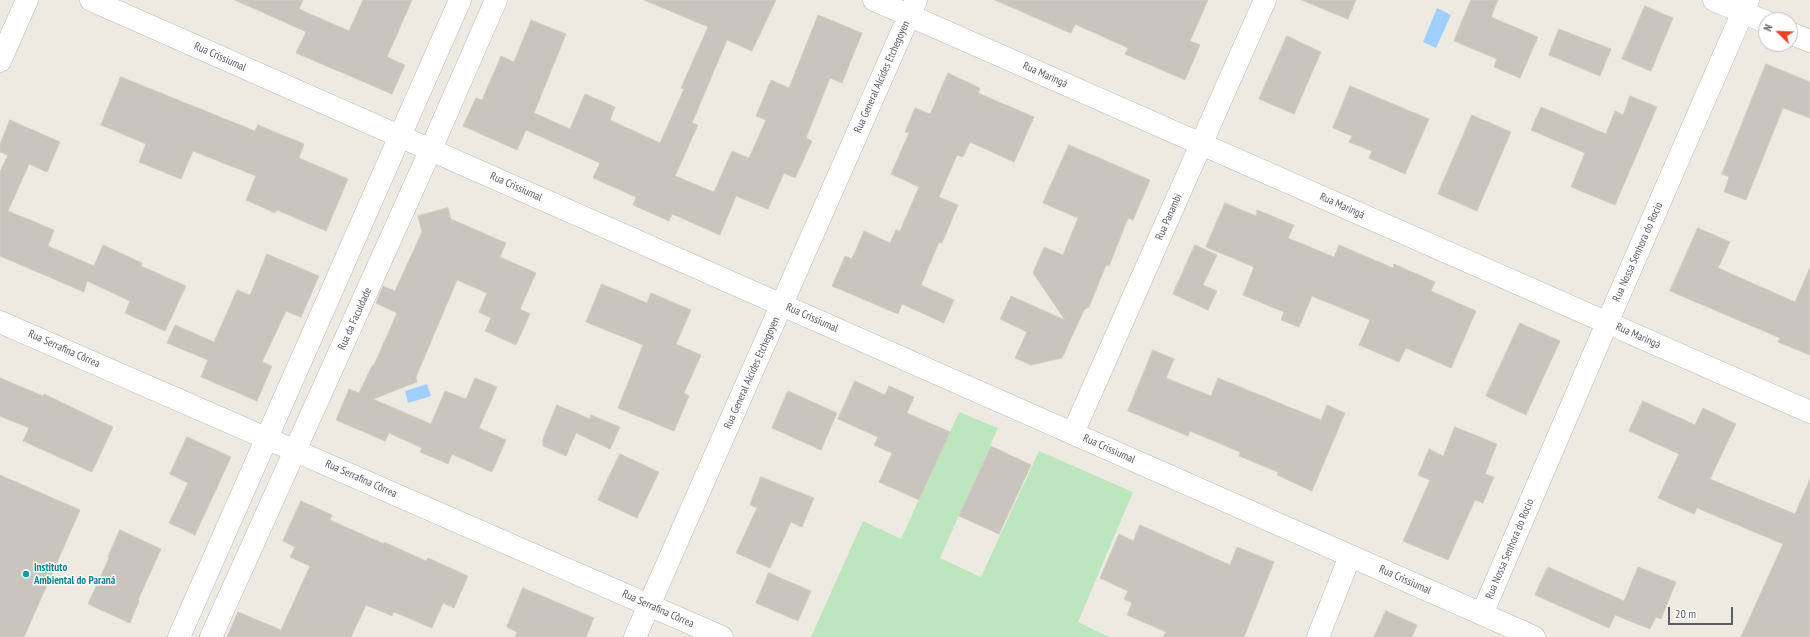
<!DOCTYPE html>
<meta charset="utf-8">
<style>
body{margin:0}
#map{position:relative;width:1810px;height:637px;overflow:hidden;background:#edebe1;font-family:"PT Sans Narrow",sans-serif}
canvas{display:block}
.north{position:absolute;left:1758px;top:12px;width:40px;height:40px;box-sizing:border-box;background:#fff;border:1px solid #bdbec1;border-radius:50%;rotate:293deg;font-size:11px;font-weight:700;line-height:16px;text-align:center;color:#5a5d63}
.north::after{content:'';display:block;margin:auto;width:14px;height:18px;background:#ec4328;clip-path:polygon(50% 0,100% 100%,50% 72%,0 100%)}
.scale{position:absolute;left:1668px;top:607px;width:65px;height:18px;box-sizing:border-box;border:2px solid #5a5d63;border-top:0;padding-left:5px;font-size:12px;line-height:14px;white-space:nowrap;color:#5a5d63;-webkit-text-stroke:3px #fff;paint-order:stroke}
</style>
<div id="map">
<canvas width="1810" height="637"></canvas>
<div class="north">N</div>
<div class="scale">20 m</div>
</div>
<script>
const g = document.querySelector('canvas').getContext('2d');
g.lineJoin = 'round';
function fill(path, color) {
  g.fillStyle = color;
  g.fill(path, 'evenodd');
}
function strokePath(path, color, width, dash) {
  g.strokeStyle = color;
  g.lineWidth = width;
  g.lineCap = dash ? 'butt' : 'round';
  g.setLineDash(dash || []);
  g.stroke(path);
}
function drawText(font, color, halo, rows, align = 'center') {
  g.font = font + ' "PT Sans Narrow",sans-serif';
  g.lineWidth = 3;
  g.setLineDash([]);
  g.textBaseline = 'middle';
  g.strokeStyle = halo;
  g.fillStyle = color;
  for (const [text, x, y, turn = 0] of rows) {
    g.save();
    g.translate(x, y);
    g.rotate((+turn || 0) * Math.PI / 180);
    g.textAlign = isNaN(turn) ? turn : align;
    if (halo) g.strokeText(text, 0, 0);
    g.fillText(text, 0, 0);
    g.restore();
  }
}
fill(new Path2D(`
 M959 412 998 428 940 558 981 577 1039 451 1133 492 1078 622 1109 637H811L863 521 901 539Z`), '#bde6bf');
fill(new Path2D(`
 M1437 8 1451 15 1436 48 1423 42Z
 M427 384 431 396 408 403 405 391Z`), '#9fcfff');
const building = new Path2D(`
 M235 0H303L299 9 349 31 363 0H412L387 57 405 65 392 94 296 53 306 32Z
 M644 0H776L752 51 727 40 692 123 698 125 675 176 714 192 732 151 749 158 766 120 756 116 771 80 789 88 818 15 862 33 842 83 830 78 806 138 812 141 795 178 784 173 768 209 736 196 720 235 672 214 669 221 633 205 636 197 593 178 600 163 526 130 517 150 463 126 476 98 482 100 501 56 514 62 531 20 566 34 534 113 570 129 585 94 615 107 610 120 660 143 684 89 681 88 708 27Z
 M995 0H1208L1190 41 1200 45 1185 80 1125 54 1128 48 1075 24 1071 33Z
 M1302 0H1356L1348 19Z
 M1471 0H1498L1491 17 1538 37 1520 78 1494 67 1497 59 1454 41Z
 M1645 6 1673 18 1651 71 1622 59Z
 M1559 29 1611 49 1600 76 1549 55Z
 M1287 36 1321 52 1294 114 1259 99Z
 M1766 64 1810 82V118L1783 108 1746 200 1724 192 1729 177 1722 174Z
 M948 73 980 88 978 93 1034 117 1014 162 970 142 963 157 957 155 939 197 958 205 942 243 939 242 921 285 954 300 944 323 902 304 898 314 832 286 845 256 852 259 864 231 890 243 896 230 900 231 919 187 891 174 909 133 905 132 915 108 930 114Z
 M121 77 255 131 258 125 304 144 299 158 348 179 326 231 277 210 275 213 246 200 256 176 193 151 181 179 139 162 146 144 101 125Z
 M1350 86 1429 119 1405 174 1369 158 1372 151 1349 142 1352 136 1333 128Z
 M1630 96 1657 107 1615 205 1571 187 1585 153 1531 130 1541 107 1606 134 1615 111 1623 115Z
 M1472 115 1511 132 1477 211 1438 194Z
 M10 120 60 142 47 172 29 164 8 211 54 230 48 246 94 266 103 245 142 263 141 266 186 286 165 331 125 313 130 301 87 281 84 292 0 256V172L8 155 0 152V144Z
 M1069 145 1150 180 1133 220 1128 218 1109 266 1106 265 1089 307 1084 310 1062 358 1031 365 1015 358 1027 332 1000 319 1011 296 1065 320 1033 273 1044 247 1063 255 1078 218 1043 203Z
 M1225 203 1256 216 1257 210 1294 225 1288 238 1334 257 1339 245 1393 268 1394 264 1435 282 1431 291 1476 311 1451 368 1406 348 1399 362 1359 345 1370 320 1312 296 1299 327 1281 320 1284 312 1243 295 1254 267 1206 247Z
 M448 208 451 219 506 243 500 257 536 273 520 309 530 314 516 345 485 331 491 318 479 312 487 293 457 280 416 377 417 382 373 399 431 424 445 391 466 399 475 378 497 387 479 428 506 440 492 472 452 454 448 464 420 452 422 448 389 433 385 441 336 420 349 389 359 393 372 366 374 365 397 313 376 303 383 286 395 291 422 232 418 216Z
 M1698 228 1730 242 1718 268 1795 302 1810 268V355L1778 342 1780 338 1670 291Z
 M1195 245 1217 255 1203 285 1217 291 1208 310 1173 294Z
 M267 254 319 276 301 317 286 311 262 362 272 366 257 401 201 377 208 360 167 343 175 325 214 342 237 290 250 295Z
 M602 284 647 303 651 293 691 310 676 344 701 355 684 393 689 396 674 431 618 408 643 345 586 322Z
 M1520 323 1560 341 1526 415 1486 396Z
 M1153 350 1174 359 1166 378 1211 396 1218 378 1321 420 1327 405 1345 413 1312 491 1277 475 1278 472 1239 456 1240 452 1190 431 1188 436 1128 411Z
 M0 378 43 396 44 394 113 427 92 472 23 441 29 428 0 416Z
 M855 381 885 395 889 386 914 397 907 413 950 432 919 500 879 482 892 453 874 445 878 437 838 419Z
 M788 391 837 413 821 450 772 428Z
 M1643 401 1695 425 1703 408 1736 424 1710 479 1795 514 1810 479V637H1741L1783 544 1697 508 1694 514 1658 498 1679 454 1629 431Z
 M557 405 590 419 591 415 620 427 610 449 576 433 566 456 543 446V439Z
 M1455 427 1497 444 1485 474 1494 477 1483 503 1475 500 1448 560 1403 541 1430 480 1418 475 1429 449 1443 456Z
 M187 437 231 457 195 535 169 523 188 483 170 474Z
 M991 446 1031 465 999 534 959 516Z
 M620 454 659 472 637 518 598 500Z
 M0 475 80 510 24 637H0Z
 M761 477 814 498 802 527 791 522 770 568 736 553 757 508 750 505Z
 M301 501 332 515 330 520 384 544V542L426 561 428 558 468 576 454 608 443 603 432 628 394 612 392 616 366 605 351 637H227L238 612 281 630 310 566 290 557 295 547 283 541Z
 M1140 525 1230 565 1237 547 1274 562 1244 637H1163L1166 632 1127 615 1132 603 1124 599 1128 591 1100 578 1119 534 1133 541Z
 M120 530 161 549 138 600 139 601 130 623 88 604 109 558 108 557Z
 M1548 567 1624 601 1638 567 1676 582 1661 619 1656 617 1650 629 1615 615 1609 628 1535 595Z
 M769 573 811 591 798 621 756 603Z
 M523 588 594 618 586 637H515L517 632 507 627Z
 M1386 611 1417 625 1412 637H1374Z`);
fill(building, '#c8c5be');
strokePath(building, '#d2cdbf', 1);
const minor = new Path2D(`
 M91 0 1534 637
 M874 0 1810 412
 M1714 0 1766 22
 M1790 33 1810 41
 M0 61 27 0
 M0 322 722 637
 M1073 433 1265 0
 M1482 614 1607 323 1748 0
 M179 637 460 0
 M211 637 431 149 496 0
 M635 637 916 0
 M1318 637 1350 556`);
strokePath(minor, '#b7b9be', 23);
strokePath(minor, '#fff', 22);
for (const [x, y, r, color] of [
 [26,574,4,"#0f9aa8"]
]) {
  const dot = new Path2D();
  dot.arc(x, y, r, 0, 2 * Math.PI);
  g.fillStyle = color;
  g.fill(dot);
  strokePath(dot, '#fff', 1.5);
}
drawText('11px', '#5a5d63', '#fff', [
 ["Rua Crissiumal",220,57,24],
 ["Rua Maringá",1045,75,24],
 ["Rua General Alcides Etchegoyen",882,77,-66],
 ["Rua Crissiumal",516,187,24],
 ["Rua Maringá",1342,206,24],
 ["Rua Panambi",1169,217,-66],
 ["Rua Nossa Senhora do Rocio",1638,252,-66],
 ["Rua Crissiumal",812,318,24],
 ["Rua da Faculdade",355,319,-66],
 ["Rua Maringá",1638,336,24],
 ["Rua Serrafina Côrrea",64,349,24],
 ["Rua General Alcides Etchegoyen",752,373,-66],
 ["Rua Crissiumal",1109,449,24],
 ["Rua Serrafina Côrrea",361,479,24],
 ["Rua Nossa Senhora do Rocio",1510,549,-67],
 ["Rua Crissiumal",1405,580,24],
 ["Rua Serrafina Côrrea",658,609,24]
]);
drawText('bold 11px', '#0d838f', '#fff', [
 ["Instituto",34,568],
 ["Ambiental do Paraná",34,581]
], 'left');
</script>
